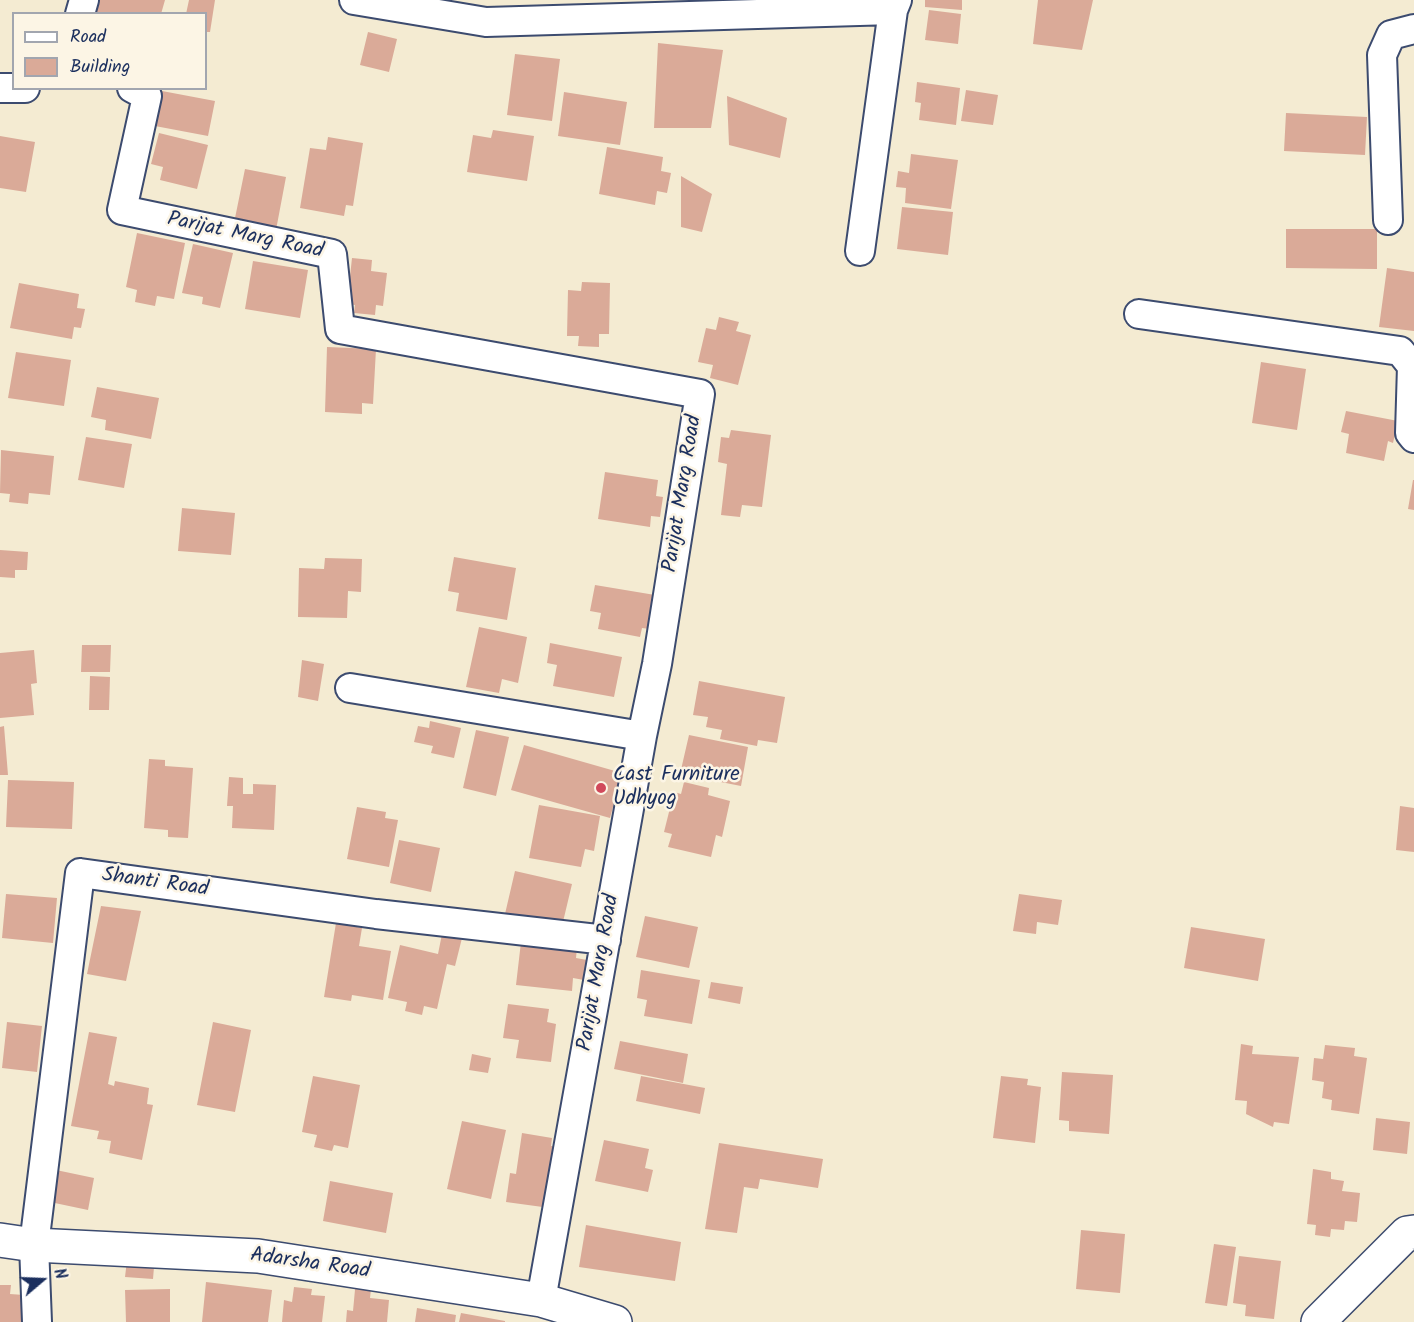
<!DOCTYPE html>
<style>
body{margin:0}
#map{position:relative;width:1414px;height:1322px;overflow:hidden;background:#f4ebd2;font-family:Kalam,sans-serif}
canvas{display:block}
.legend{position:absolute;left:12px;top:12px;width:195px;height:78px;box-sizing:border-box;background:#fcf5e5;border:2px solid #a2a6af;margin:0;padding:8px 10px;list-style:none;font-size:18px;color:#1b2f5e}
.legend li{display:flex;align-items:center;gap:12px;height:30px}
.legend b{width:30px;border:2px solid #a2a6af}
.north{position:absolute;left:12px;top:1250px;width:60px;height:60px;-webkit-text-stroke:4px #fcf5e5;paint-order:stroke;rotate:71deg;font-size:16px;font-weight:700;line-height:24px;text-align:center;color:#1b2f5e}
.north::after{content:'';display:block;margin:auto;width:21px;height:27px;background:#1b2f5e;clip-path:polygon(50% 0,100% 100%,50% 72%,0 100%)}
</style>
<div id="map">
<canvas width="1414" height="1322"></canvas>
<ul class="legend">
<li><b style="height:8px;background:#fff"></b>Road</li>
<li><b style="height:16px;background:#daaa98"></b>Building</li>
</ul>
<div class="north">N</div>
</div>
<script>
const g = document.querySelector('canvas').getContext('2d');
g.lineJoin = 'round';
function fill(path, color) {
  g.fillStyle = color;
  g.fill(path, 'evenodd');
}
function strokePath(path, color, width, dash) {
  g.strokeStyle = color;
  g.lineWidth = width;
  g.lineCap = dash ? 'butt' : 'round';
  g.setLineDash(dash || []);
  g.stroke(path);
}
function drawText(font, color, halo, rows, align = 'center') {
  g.font = font + ' Kalam,sans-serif';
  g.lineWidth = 5;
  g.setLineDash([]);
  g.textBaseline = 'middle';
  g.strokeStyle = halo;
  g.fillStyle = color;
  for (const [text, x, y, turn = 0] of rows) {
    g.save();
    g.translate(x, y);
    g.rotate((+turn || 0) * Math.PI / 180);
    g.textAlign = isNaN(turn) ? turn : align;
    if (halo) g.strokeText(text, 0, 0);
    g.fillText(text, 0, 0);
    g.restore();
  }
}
fill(new Path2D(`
 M94 0H165L161 14H90Z
 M189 0H215L210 32H206V14H186Z
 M925 0H962V10L925 7Z
 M1038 0H1093L1082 50 1033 44Z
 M929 10 961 14 958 44 925 40Z
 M368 32 397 39 389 72 360 65Z
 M658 43 723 50 711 128H654Z
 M515 54 560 59 552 121 507 115Z
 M917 82 960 88 956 125 919 120 921 103 915 102Z
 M966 90 998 95 993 125 961 121Z
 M162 91 215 101 208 136 155 126Z
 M564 92 627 102 620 145 558 136Z
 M727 96 787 118 780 158 729 145Z
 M1286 113 1367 117 1365 155 1284 151Z
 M493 130 534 136 527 181 467 172 473 135 491 138Z
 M159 133 208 145 197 189 160 180 163 167 151 164Z
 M0 136 35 142 26 192 0 188Z
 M328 137 363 143 353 206 346 205 344 216 300 208 310 148 326 150Z
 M607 147 663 157 661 171 671 173 667 193 657 191 655 205 599 194Z
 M911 154 958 160 951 209 905 203 906 188 896 187 898 171 909 173Z
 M245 169 286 177 276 230 234 223Z
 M681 176 712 194 702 232 681 227Z
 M902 207 953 212 948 255 897 249Z
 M1286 229H1377V269L1286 268Z
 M137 233 185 243 174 299 157 296 155 306 135 302 137 290 126 287Z
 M193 244 233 253 220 308 202 304 203 297 182 293Z
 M352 258 372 260 371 271 387 273 383 306 376 305 375 315 354 313 355 305 347 304Z
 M253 261 308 270 300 318 245 309Z
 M1387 268 1414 272V331L1379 327Z
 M582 282 610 283 609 334H599V347L578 346 579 336H567L568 290 581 291Z
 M19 283 79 294 77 308 85 309 81 328 74 327 72 339 10 328Z
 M719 317 739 322 736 331 751 335 738 385 710 378 713 365 698 362 706 328 716 330Z
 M327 347 376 349 373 404 362 403V414L325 412Z
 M16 352 71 360 64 406 8 398Z
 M1261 362 1306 369 1297 430 1252 423Z
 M97 387 159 398 151 439 105 430 106 420 91 417Z
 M1346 411 1398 421 1393 443 1388 441 1384 461 1346 453 1349 434 1341 432Z
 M731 430 771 435 762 507 742 505 740 517 721 515 727 464 718 462 721 437 729 438Z
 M86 437 132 444 124 488 78 480Z
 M1 450 54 456 50 495 29 493 28 504 9 502 10 494 0 493Z
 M605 472 658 480 656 496 663 497 660 517 651 516 650 527 598 519Z
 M1413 480H1414V510L1408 509Z
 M182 508 235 513 231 555 178 551Z
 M0 550 28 552 27 570H15V578L0 577Z
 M454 557 516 568 507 620 456 611 459 593 448 591Z
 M325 558 362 559 361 592 348 591 347 618 298 617 299 568 324 569Z
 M595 585 655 595 650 629 642 628 640 637 598 629 601 613 590 611Z
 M479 627 527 637 518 683 502 679 499 693 466 687Z
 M550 643 622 657 614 697 553 686 557 665 547 663Z
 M82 645H111L110 672H81Z
 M34 650 37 683 31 684 34 715 0 718V653Z
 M302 660 324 664 318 701 298 697Z
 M90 676 110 677 109 710H89Z
 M699 681 785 697 777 743 758 740 757 746 720 739 722 730 706 727 708 717 693 715Z
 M430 721 461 728 454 758 431 753 433 746 414 742 418 726 429 728Z
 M4 726 8 775H0V727Z
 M476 730 509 737 496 796 463 788Z
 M689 735 748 747 741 786 680 774Z
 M524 745 622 773 610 818 511 790Z
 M149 759 165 760V766L193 768 188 838 168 837V830L144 828Z
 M229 777 243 778V794H253V784L276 785 274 830 232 828 233 806H227Z
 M8 780 74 782 72 829 6 827Z
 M684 782 709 788 708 795 730 801 722 837 716 835 711 857 668 847 672 834 664 832 674 792 681 794Z
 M539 805 600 816 594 851 585 849 581 867 529 858Z
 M1400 806 1414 808V852L1396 850Z
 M357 807 386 812 385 818 398 820 389 867 347 859Z
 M399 840 440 848 431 892 390 883Z
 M515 871 572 884 562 926 505 914Z
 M6 894 57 898 53 943 2 938Z
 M1019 894 1062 900 1058 925 1037 922 1036 934 1013 931Z
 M101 906 141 911 126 981 87 974Z
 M645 916 698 927 689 968 636 957Z
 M336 923 362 928 359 946 391 951 383 1000 352 995 351 1001 324 997Z
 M1191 927 1265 939 1258 981 1184 968Z
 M443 929 463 934 455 966 447 964 437 1009 424 1006 422 1015 405 1011 407 1002 388 998 400 945 438 954Z
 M521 942 577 948 576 958 587 960 584 980 573 978 572 991 516 985Z
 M641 970 700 980 692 1024 644 1016 647 1000 637 998Z
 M711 982 743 987 740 1004 708 998Z
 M508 1004 549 1009 547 1022 556 1024 551 1062 516 1058 519 1040 503 1038Z
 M7 1022 42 1026 37 1072 2 1068Z
 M213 1022 251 1030 235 1112 197 1105Z
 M89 1032 117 1037 108 1084 114 1086 115 1081 149 1088 147 1104 153 1105 142 1160 109 1153 111 1141 97 1139 99 1131 71 1126Z
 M620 1041 688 1054 683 1083 614 1069Z
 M1241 1044 1253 1046 1252 1054 1299 1057 1289 1124 1274 1122 1273 1127 1246 1114 1247 1101 1235 1100Z
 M1325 1045 1355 1048 1354 1056 1367 1058 1359 1114 1331 1110 1332 1100 1322 1098 1324 1082 1312 1080 1314 1058 1323 1059Z
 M472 1054 491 1058 488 1073 469 1070Z
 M1062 1072 1113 1075 1109 1134 1069 1131V1121L1059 1120Z
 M313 1076 360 1085 348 1148 334 1145 332 1151 314 1147 317 1135 302 1132Z
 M641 1076 705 1088 700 1114 636 1101Z
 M1001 1076 1028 1079 1027 1085 1041 1087 1035 1143 993 1138Z
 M1376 1118 1410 1122 1407 1154 1373 1150Z
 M462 1121 506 1130 491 1199 447 1189Z
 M522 1133 552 1138 551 1146 560 1147 550 1208 506 1202 510 1173 516 1174Z
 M604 1140 649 1149 645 1168 653 1170 648 1192 595 1181Z
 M719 1143 823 1159 818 1188 760 1179 758 1189 744 1187 737 1233 705 1229Z
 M1313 1169 1331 1172V1179L1344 1181 1342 1191 1360 1193 1357 1222 1345 1221 1344 1230 1331 1229 1330 1237 1315 1235 1316 1225 1307 1224Z
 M56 1170 94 1178 88 1210 50 1202Z
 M330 1181 393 1193 386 1233 323 1221Z
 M586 1225 681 1242 675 1281 579 1267Z
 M1081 1230 1125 1234 1120 1293 1076 1289Z
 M1214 1244 1236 1247 1227 1306 1205 1303Z
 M128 1252 155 1255 153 1279 125 1277Z
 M1239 1256 1281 1261 1274 1319 1245 1316 1246 1305 1233 1303Z
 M356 1279 372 1280 370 1298 389 1300 387 1322H346L347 1310 353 1311Z
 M206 1282 272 1290 268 1322H202Z
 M0 1285H11L10 1294 24 1295V1322H0Z
 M294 1287 312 1289 311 1295 325 1296 322 1322H282L284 1300 292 1302Z
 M170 1289V1322H126L125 1290Z
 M417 1308 456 1315 455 1322H415Z
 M461 1313 505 1321V1322H459Z`), '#daaa98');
const minor = new Path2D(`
 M354 0 486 22 893 10 897 0
 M80 14 84 0
 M0 88H25
 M132 88 147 96 122 210 332 254 340 329 700 394 657 664 642 736 541 1300
 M1388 220 1382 55 1391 35 1414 29
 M860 251 893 10
 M1139 314 1400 351 1412 366 1410 433 1414 438
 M350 688 642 736
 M37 1322 34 1245 80 873 376 914 606 940`);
const secondary = new Path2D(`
 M0 1240 34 1245 258 1256 541 1300 615 1322
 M1318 1322 1407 1233 1414 1232`);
strokePath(minor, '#3c4b6f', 32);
strokePath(secondary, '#3c4b6f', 36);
strokePath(minor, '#fff', 28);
strokePath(secondary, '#fff', 33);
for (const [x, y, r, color] of [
 [601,788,6,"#d1495b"]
]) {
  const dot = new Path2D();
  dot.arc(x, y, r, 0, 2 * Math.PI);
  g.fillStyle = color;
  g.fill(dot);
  strokePath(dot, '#fcf5e5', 2);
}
drawText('21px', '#1b2f5e', '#fcf5e5', [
 ["Parijat Marg Road",245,237,12],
 ["Parijat Marg Road",684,494,-81],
 ["Shanti Road",155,884,8],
 ["Parijat Marg Road",600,973,-80],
 ["Adarsha Road",310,1265,8]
]);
drawText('21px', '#1b2f5e', '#fcf5e5', [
 ["Cast Furniture",613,776],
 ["Udhyog",613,800]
], 'left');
</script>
